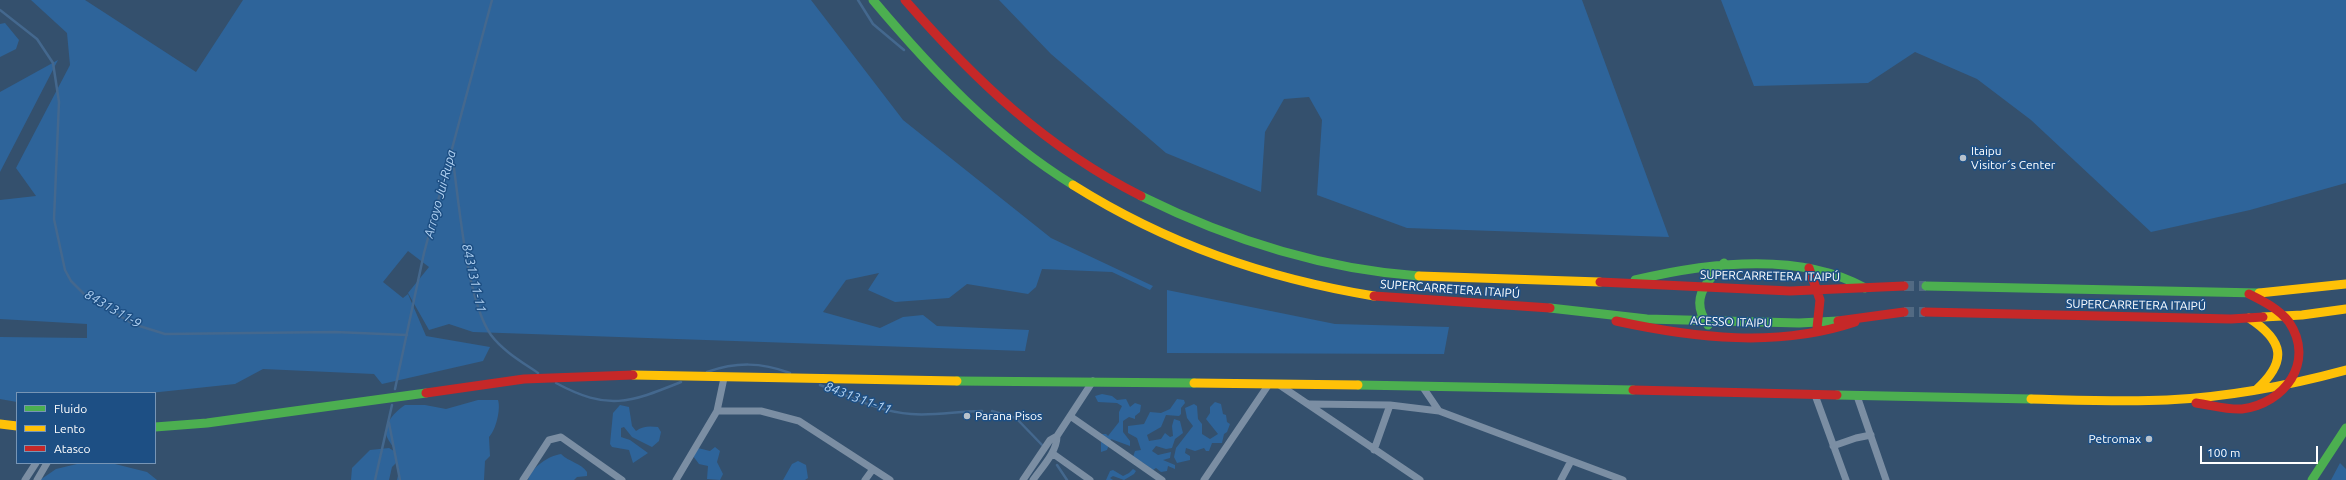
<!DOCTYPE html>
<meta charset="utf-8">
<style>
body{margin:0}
#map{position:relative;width:2346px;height:480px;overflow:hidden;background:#34506d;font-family:Ubuntu,sans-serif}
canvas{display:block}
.legend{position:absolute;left:16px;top:392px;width:140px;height:72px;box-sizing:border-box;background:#1d4f84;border:1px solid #7795b5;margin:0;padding:5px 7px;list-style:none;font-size:12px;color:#fff}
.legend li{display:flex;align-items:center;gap:8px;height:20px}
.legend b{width:20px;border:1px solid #7795b5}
.scale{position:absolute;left:2200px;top:446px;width:118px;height:18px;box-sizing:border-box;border:2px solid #fff;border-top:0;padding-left:5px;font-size:12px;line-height:14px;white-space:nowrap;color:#fff;-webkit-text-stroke:3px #1d4f84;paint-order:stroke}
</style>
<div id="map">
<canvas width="2346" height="480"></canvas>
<ul class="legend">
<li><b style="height:5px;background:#4caf50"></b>Fluido</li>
<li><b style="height:5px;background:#ffc107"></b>Lento</li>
<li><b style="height:5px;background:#c62828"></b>Atasco</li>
</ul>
<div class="scale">100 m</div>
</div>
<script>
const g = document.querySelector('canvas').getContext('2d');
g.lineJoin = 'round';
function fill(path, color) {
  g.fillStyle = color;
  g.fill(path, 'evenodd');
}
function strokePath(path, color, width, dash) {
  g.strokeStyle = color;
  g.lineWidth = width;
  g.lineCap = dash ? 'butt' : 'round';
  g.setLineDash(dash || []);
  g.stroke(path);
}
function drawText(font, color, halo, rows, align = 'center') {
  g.font = font + ' Ubuntu,sans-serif';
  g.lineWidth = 3;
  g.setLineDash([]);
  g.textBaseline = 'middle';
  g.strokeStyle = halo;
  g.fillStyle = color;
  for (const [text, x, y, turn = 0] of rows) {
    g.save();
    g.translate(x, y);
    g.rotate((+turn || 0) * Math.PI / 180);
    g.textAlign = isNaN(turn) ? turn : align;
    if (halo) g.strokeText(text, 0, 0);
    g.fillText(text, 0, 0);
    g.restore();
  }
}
fill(new Path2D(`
 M31 0H85L196 72 243 0H811L903 120 1051 238 1153 286 1150 290 1112 272 1042 269 1036 287 1028 294 967 284 949 298 895 302 868 290 879 273 846 280 823 312 880 328 903 317 923 315 937 326 1029 330 1025 351 473 332 449 324 429 330 408 293 429 267 408 251 383 282 403 298 408 294 426 336 490 347 483 361 382 384 374 374 263 369 235 384 150 393H17V402L0 399V337L87 338V324L0 319V200L36 196 16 168 70 65 67 33Z
 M999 0H1582L1669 237 1407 228 1317 195 1322 120 1309 97 1284 99 1265 132 1261 192 1166 153 1051 54Z
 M1721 0H2346V183L2250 210 2151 232 2031 120 1977 79 1915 52 1868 83 1754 86Z
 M5 23 19 40 16 49 0 57V24Z
 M58 60 0 172V92Z
 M1167 290 1335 324 1449 327 1444 354 1167 353Z
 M1102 394 1112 396 1117 400 1126 399 1130 407 1135 403 1141 405 1140 412 1135 416V419L1129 417 1123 421V432L1130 441V446L1111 439 1107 450 1101 452V434H1106L1108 436 1119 422V412L1122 406 1117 403 1098 402 1095 396Z
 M1177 399 1184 400 1185 403 1181 408V414L1179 416 1166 415 1161 427 1147 435 1149 441 1161 439 1165 433 1170 437 1173 436 1172 426 1174 419 1180 421 1183 433 1175 439 1172 448 1166 449 1156 446 1152 451 1158 455 1171 452 1170 458 1163 460 1175 465V469L1168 466 1167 471 1161 472 1156 468 1153 470 1142 462 1139 463 1133 457 1135 451 1141 450 1137 438 1128 433V426L1144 424 1150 412 1161 413 1170 409Z
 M478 400H498C501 409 496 430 489 437L490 456 485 461 484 480H397L399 471 395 454 397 462 392 467 389 480H351L352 468 370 450 389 448 394 451C393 445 389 442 387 437 383 423 395 412 405 405H425L446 409Z
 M1215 402 1221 404 1223 414 1226 415 1227 422 1230 424 1227 432 1224 434 1222 443H1212L1209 451H1206L1204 448 1195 451 1186 448 1185 453 1190 456V460L1177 463 1174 457 1176 448 1193 426 1187 418 1185 408 1194 404 1197 406 1198 419 1202 424V434L1210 439 1218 434 1206 419 1210 413V407Z
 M620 405 629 407 632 426 636 431C643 426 649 426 658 427L661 432 659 441 652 447 632 437 624 427 621 428V437L630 440 648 453 633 463 629 450 612 447 610 444 613 413Z
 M715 447 720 451 717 462 723 474 720 480 707 479 708 466 699 464 693 456 698 448 710 451Z
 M561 454C569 462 581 463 587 472V476L577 477 574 480H528C532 467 548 456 561 454Z
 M798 461 806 465 808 478 805 480H783L792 464Z
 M81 463H111L147 472 157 480H173H40L56 469Z
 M2340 463 2346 469V480H2331Z
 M1133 469 1136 471 1134 474 1124 480 1113 476 1110 478 1113 480H1106L1110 471 1113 470 1123 476 1129 473Z`), '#2e649a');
strokePath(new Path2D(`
 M858 0 873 24 904 50
 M0 10 37 39 53 63 59 102 54 219 65 270 71 281 84 294 133 324 165 334 335 332 407 335
 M452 154C459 199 466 300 491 335 503 351 522 362 538 373
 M707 372C736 362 761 362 790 373
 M556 383C608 411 629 403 681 382
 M820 385C849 396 879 412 911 414 935 416 958 411 982 411
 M395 389 424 253 492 0
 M992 411 1016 418 1043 446
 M389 423 400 480
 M1057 465 1067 480
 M375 480 392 405`), '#44688e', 2.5);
strokePath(new Path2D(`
 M1904 286H1926
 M1904 312H1925`), '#526a83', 10, [10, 5]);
strokePath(new Path2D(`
 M1281 386 1420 480
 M1422 386 1439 411 1623 480
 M1815 395 1846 480
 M1857 396 1886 480
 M1309 404 1390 405
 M717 411H761L799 421 890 480
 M1070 416 1162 480
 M1833 446 1856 438 1871 435
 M1374 450 1390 405 1439 411
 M1052 453 1090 480
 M25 480 36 463
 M37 480 47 463
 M523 480 549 440 561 437 622 480
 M676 480 717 411 724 378
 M865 480 873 469
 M1023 480 1050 440 1057 436 1093 381
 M1033 480C1042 467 1057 452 1057 436
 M1204 480 1269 384
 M1561 480 1571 461`), '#7b8ea3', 7);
strokePath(new Path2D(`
 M873 0C932 70 994 136 1073 185
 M1141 196C1228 239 1322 269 1419 276
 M1635 280C1706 263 1799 251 1865 288
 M1926 286 2259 293
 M1550 308 1647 319 1799 323 1838 321
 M1708 325C1689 299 1706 283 1724 263
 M957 381 1194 383
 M1358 385 1633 390
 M1837 395 2031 399
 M155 427 207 423 426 393
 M2312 480 2346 428`), '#4caf50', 9);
strokePath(new Path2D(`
 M1073 185C1167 244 1265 278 1374 296
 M1419 276 1600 282
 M2259 293 2346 284
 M2263 317 2302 315 2346 309
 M2249 318C2284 341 2288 361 2256 390
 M633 375 957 381
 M1194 383 1358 385
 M2031 399C2076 400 2122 402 2167 400 2228 397 2287 386 2346 370
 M0 424 17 426`), '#ffc107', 9);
strokePath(new Path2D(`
 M905 0C974 79 1046 148 1141 196
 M1809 268 1820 300 1817 328
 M1600 282 1790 291 1904 286
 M1374 296 1550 308
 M1925 312 2231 319 2263 317
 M1616 321C1694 338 1778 348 1855 322
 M1838 321 1904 312
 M1633 390 1837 395
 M426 393 524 379 633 375
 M2196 403C2211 405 2227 410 2242 409 2284 404 2316 362 2289 322 2279 309 2263 301 2249 294`), '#c62828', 9);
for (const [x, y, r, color] of [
 [1963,158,4,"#b8c2cc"],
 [967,416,4,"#b8c2cc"],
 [2149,439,4,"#b8c2cc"]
]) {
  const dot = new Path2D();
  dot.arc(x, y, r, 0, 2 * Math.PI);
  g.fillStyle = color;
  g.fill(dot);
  strokePath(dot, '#1d4f84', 1.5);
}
drawText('12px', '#fff', '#1d4f84', [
 ["Itaipu",1971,151],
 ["Visitor´s Center",1971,165],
 ["Parana Pisos",975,416],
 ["Petromax",2141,439,"right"]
], 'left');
drawText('12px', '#fff', '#1d4f84', [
 ["SUPERCARRETERA ITAIPÚ",1770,276,1],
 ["SUPERCARRETERA ITAIPÚ",1450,289,4],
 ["SUPERCARRETERA ITAIPÚ",2136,305,1],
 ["ACESSO ITAIPU",1731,322,2]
]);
drawText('italic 13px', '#b0d1f2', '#1d4f84', [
 ["Arroyo Jui-Rupa",440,194,-75],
 ["8431311-11",474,278,77],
 ["8431311-9",113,309,30],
 ["8431311-11",858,398,20]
]);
</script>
